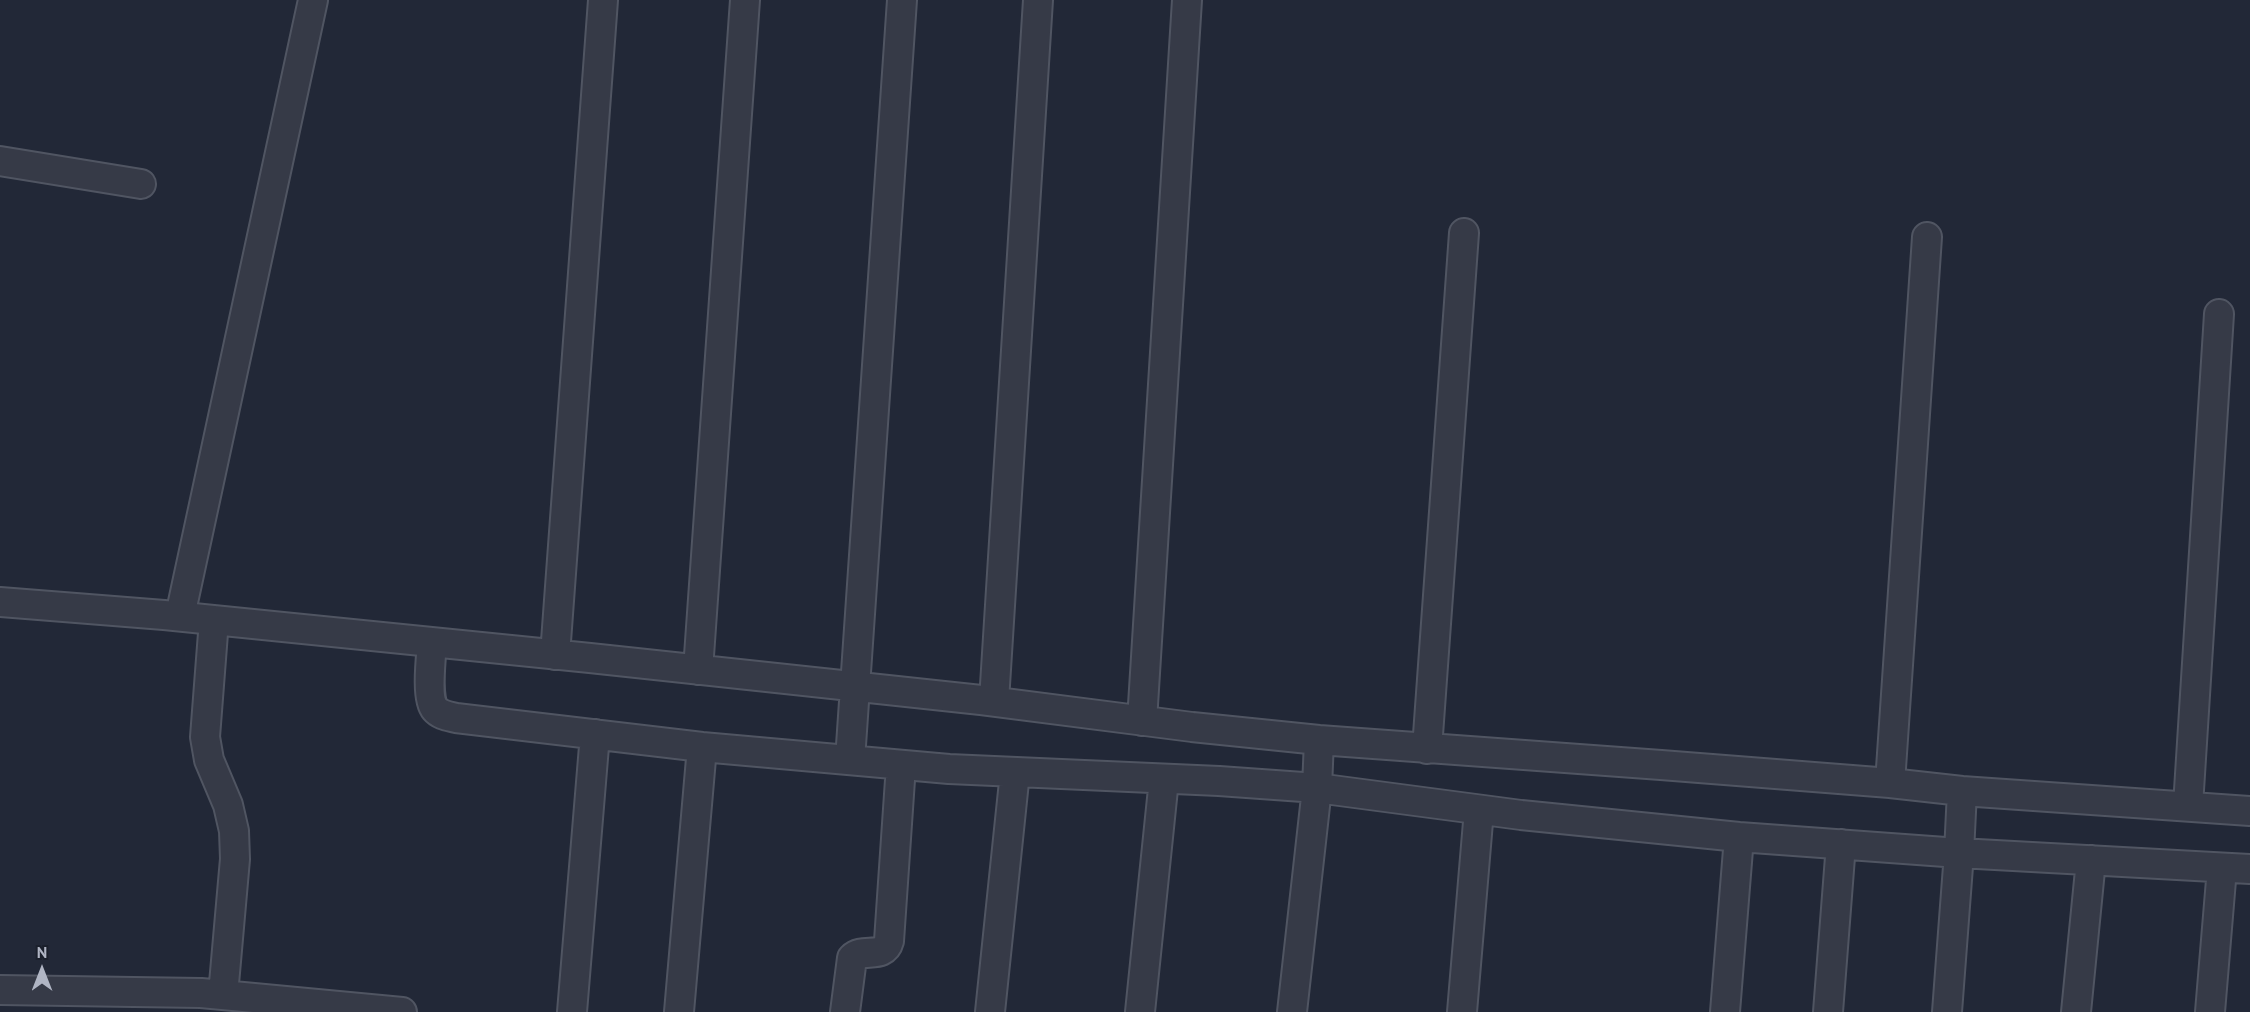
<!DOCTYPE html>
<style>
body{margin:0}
#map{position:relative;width:2250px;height:1012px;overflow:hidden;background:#222837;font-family:"PT Sans",sans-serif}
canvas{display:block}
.north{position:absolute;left:12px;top:940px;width:60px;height:60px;-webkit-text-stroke:4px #1b202c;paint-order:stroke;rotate:0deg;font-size:16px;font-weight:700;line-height:24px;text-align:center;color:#b0b5c4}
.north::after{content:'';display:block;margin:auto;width:21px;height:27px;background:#b0b5c4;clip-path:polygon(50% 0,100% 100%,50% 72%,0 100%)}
</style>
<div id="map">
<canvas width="2250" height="1012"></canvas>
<div class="north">N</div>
</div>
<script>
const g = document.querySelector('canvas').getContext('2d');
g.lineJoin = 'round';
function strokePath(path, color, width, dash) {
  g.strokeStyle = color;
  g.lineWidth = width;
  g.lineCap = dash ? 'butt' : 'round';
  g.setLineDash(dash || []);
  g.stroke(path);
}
const street = new Path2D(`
 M0 161 141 184
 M0 602 164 615 590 658 981 700 1192 727 1319 740 1661 765 1890 783 1962 791 2250 811
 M180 616 313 0
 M214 620 205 737 209 760 228 805 234 831 235 859 223 995
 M432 643C431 657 426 699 435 709 440 715 448 716 456 718L702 747 949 769 1219 781 1317 788 1521 815 1739 837 1959 853 2250 869
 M555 655 603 0
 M698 670 745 0
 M994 701 1038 0
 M1142 721 1187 0
 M1427 749 1464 233
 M850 760 902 0
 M1890 783 1927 237
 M2188 806 2219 314
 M0 990 201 993 402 1012
 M572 1012 595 734
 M679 1012 702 747
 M845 1012 852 958C863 947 884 960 889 941L901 765
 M990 1012 1015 772
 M1140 1012 1164 779
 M1292 1012 1317 788 1319 740
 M1462 1012 1479 810
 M1725 1012 1739 837
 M1828 1012 1841 844
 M1947 1012 1959 853 1962 791
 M2076 1012 2091 860
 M2210 1012 2222 868`);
strokePath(street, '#505562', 32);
strokePath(street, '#363a47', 28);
</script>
